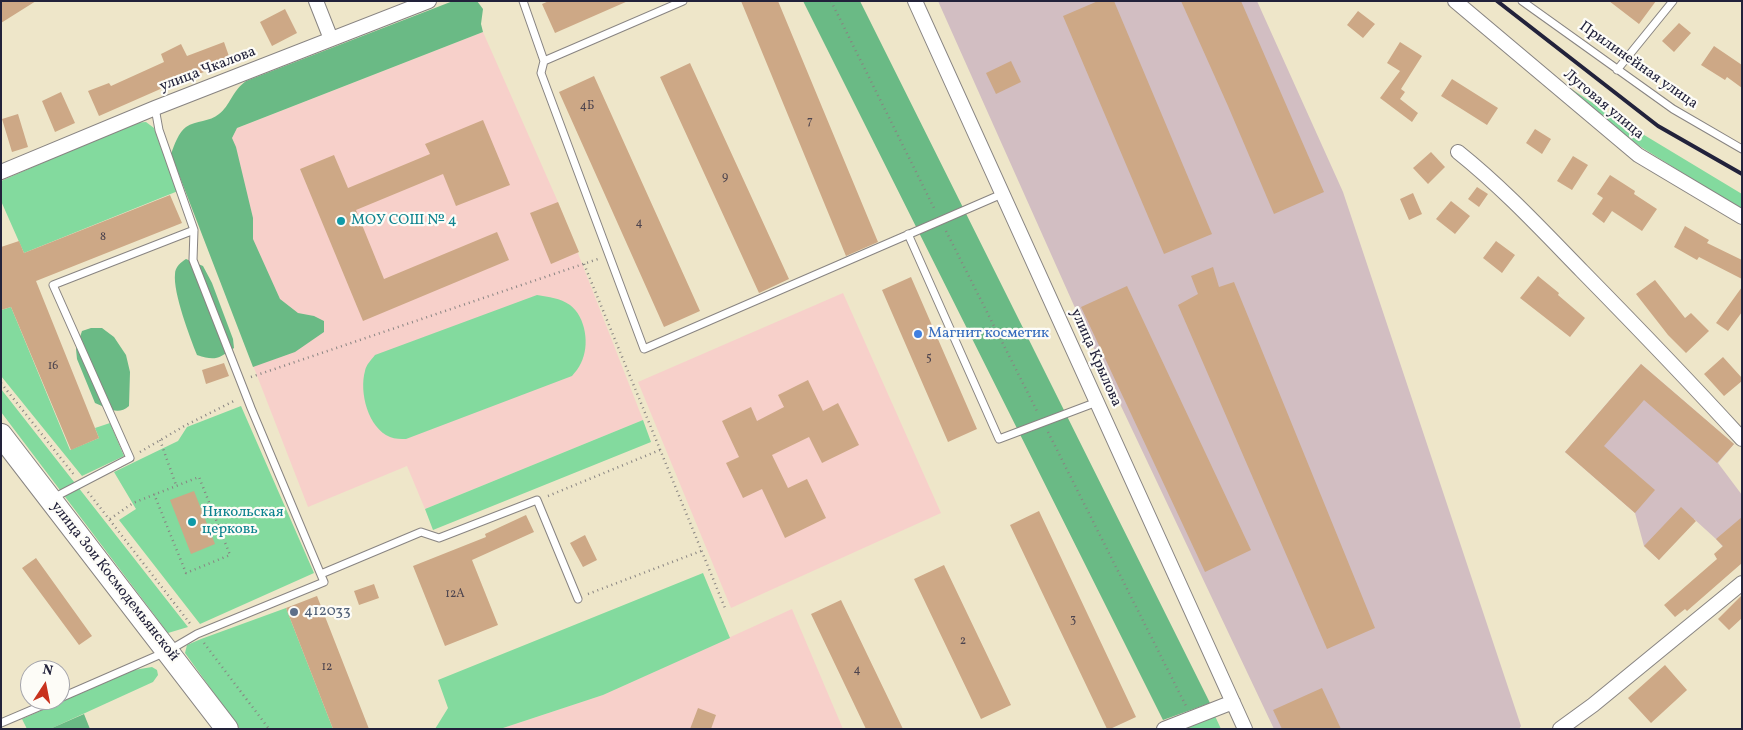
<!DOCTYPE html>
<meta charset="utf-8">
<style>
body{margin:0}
#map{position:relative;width:1743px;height:730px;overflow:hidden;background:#eee6c9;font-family:Vollkorn,serif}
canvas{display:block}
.frame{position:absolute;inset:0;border:2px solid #22223b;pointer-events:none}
.north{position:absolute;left:20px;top:660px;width:50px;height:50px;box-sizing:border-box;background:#fdfcf7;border:1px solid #a5a5ac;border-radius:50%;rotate:11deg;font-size:14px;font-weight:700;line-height:20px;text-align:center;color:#22223b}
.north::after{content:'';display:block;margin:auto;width:18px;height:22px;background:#c8321e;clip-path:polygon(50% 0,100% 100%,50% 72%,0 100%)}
</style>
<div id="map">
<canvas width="1743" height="730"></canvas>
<div class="frame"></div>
<div class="north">N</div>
</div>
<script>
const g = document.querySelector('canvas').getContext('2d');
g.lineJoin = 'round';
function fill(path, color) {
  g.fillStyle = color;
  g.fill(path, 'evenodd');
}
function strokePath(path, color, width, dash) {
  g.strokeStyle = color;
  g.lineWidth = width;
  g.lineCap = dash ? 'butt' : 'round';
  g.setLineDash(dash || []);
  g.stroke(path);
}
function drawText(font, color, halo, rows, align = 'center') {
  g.font = font + ' Vollkorn,serif';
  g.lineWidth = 4.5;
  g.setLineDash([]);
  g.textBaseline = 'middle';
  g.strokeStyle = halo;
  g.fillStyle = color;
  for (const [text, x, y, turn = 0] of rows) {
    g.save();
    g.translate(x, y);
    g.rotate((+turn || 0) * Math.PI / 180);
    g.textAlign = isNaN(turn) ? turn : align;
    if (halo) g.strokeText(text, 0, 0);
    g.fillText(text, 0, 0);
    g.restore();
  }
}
fill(new Path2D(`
 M483 32 558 202 643 420 425 509 407 466 308 507 171 154Z
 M843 293 941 513 731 608 638 382Z
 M792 609 843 729H500L603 695Z`), '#f7d0ca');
fill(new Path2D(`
 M938 1H1257L1343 192 1521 726 1519 729H1274L1084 328Z
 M1641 364 1734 444 1718 463 1742 495V563L1739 565 1716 539 1694 519 1659 560 1644 546 1635 513 1565 452Z`), '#d2bec2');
fill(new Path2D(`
 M1570 88 1611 115 1742 194V210L1641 147 1598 115Z
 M146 122 154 128 178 191 24 253 1 201V181L134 123Z
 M537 295C549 297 560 298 570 305 586 317 590 346 581 363 579 368 575 372 572 376L406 439C401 439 395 439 390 437 368 428 359 392 365 371 366 365 371 360 375 355Z
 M11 307 70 450 99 438 95 428 110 423 124 456 82 476 1 376V310Z
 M1 389 188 627 168 633 1 412Z
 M241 406 314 573 200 624 119 520 136 509 114 472 178 441 187 427Z
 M643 420 651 442 433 530 425 509Z
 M703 573 730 638 603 695 500 729H435L448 708 438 680Z
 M286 608 333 729H240L185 653 187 645 201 639Z
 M152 667 157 670 158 675 153 682 50 729H27L22 719 134 670Z
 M1215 716 1221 729H1186L1185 727Z`), '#83da9e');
fill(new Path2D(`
 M453 1H477L483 9 481 24 483 32 237 128 232 138 236 147 253 218V239L280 299 298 313 314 316 324 321V332L295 352 253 367 171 154C174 145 179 132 186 127 196 120 210 122 219 114 230 106 232 91 246 81Z
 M803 1H860L1210 703 1163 720Z
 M186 259 203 266 212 283 233 339 234 348C218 359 215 361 197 355 190 337 173 293 175 274 175 267 181 262 186 259Z
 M91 328H102L114 337 126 355 130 372 129 406C118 416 107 408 95 403L77 359 76 349 82 331Z
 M84 714 90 729 52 728Z`), '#6aba85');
fill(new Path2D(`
 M1 1H36L1 23Z
 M549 1H628L555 33 542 4Z
 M741 1H778L878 242 846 256Z
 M1098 1H1114L1212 234 1164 254 1063 16Z
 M1181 1H1241L1324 192 1274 214 1228 106Z
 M1609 1H1656L1639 24Z
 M285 9 297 33 272 46 260 22Z
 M1358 11 1375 24 1363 38 1347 25Z
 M1679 23 1691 33 1674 52 1662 41Z
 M224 42 231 62 196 75 197 76 176 86 174 83 99 116 88 91 109 83 111 86 164 62 161 54 181 44 187 56Z
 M1400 42 1422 56 1401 89 1405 92 1400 99 1418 113 1412 122 1380 98 1400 71 1387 63Z
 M1714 46 1742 65V88L1727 77 1725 80 1701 65Z
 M1011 61 1021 82 996 94 986 73Z
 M690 63 789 279 759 293 660 77Z
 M594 76 700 311 664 327 559 92Z
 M1452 79 1498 108 1487 125 1441 96Z
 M61 92 75 123 55 132 42 101Z
 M18 114 28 147 12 152 2 119Z
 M483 120 510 185 456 206 443 174 356 210 384 279 497 232 509 260 363 321 300 169 334 155 348 188 430 154 425 144Z
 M1535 129 1551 139 1542 154 1526 143Z
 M1431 152 1445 167 1428 184 1413 168Z
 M1573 156 1588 165 1572 190 1557 181Z
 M1610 175 1635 191 1634 194 1657 209 1642 231 1612 211 1604 223 1592 214 1603 198 1597 194Z
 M1477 187 1488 194 1479 207 1468 199Z
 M1413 193 1422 214 1409 220 1400 199Z
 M170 195 182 223 36 281 99 438 71 450 11 307 1 310V247L19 241 24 253Z
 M1451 201 1470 216 1455 234 1436 219Z
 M558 202 579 252 551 264 530 213Z
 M1685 226 1709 240 1707 243 1742 260V279L1699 257 1697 260 1674 247Z
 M1496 241 1515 255 1502 273 1483 258Z
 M1213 267 1219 287 1234 282 1375 628 1327 649 1178 305 1198 294 1191 276Z
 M1538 276 1559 293 1558 295 1585 318 1570 337 1520 298Z
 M911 277 977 429 948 442 882 290Z
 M1655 280 1685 318 1691 313 1709 331 1686 353 1668 335 1636 294Z
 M1127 286 1251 550 1205 572 1081 307Z
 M1742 287V312L1728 331 1716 323Z
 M1723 357 1742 378V381L1724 396 1704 374Z
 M224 363 229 376 206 384 202 370Z
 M1641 364 1734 444 1717 463 1644 400 1604 446 1655 490 1635 513 1565 452Z
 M808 380 823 411 838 403 859 445 822 463 809 437 772 455 788 488 807 479 826 518 785 538 762 489 743 498 726 463 739 457 722 421 751 407 757 421 784 407 778 395Z
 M194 491 215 544 191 554 170 500Z
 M1681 507 1696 521 1659 560 1644 546Z
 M1039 511 1136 717 1110 729H1107L1010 525Z
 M526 515 534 532 472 560 498 625 445 646 413 566 486 537 485 534Z
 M1742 517V563L1687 611 1685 609 1675 617 1664 605 1717 559 1714 554 1723 546 1716 539Z
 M585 535 597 560 583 567 570 543Z
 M36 558 92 636 79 645 22 568Z
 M944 565 1011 705 981 719 914 579Z
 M374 584 379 598 359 605 354 591Z
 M1742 595V618L1729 630 1718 619Z
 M317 596 369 729H333L286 608Z
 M841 600 903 729H866L811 614Z
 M1665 665 1687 690 1651 723 1628 698Z
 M1322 688 1341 729H1282L1273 710Z
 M698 708 716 715 711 729H690Z`), '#cda886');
const lane = new Path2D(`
 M523 1 544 61 683 1
 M1522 1 1673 109 1742 149
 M544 61 541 73 644 349 1002 194
 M1617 70 1673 1
 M908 234 999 439 1097 402
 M53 498 130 458 53 285 194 230
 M321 574 421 532 439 538 537 500 578 599
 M60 698 168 651 197 634 324 582 251 408 193 260 194 230 159 130 155 108
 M1 723 55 700`);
const street = new Path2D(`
 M316 1 331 39
 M915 1 1245 729
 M1455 1 1638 155 1742 217
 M1458 152C1503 188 1542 230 1582 271 1636 326 1690 382 1742 439
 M1 172 155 108 429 1
 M1164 729 1233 702
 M1560 729 1593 705 1742 583`);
const primary = new Path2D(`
 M1 435 227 729`);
strokePath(lane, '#888482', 9);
strokePath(street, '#888482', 16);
strokePath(primary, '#888482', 24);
strokePath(new Path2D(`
 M831 1 935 210
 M946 231 1038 413
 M584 264 725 608
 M251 377 598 259
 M1 383 75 476
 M1048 432 1186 706
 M160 440 176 485
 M140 452 186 425 236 400
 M88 492 192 626
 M548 496 660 450
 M110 519 133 503 199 477 230 555 186 573 154 494
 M588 594 701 551
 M204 643 269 729`), '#888482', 2.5, [1, 4]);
strokePath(lane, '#fff', 7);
strokePath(street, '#fff', 14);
strokePath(primary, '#fff', 22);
strokePath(new Path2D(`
 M1497 1 1658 126 1742 174`), '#22223b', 4);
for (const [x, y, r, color] of [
 [341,221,5,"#0f9aa8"],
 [918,334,5,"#3f7fe0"],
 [192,522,5,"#0f9aa8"],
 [294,612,5,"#5c6f8a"]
]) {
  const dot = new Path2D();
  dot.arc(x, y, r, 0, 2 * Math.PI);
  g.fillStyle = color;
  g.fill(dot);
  strokePath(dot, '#fdfcf7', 2);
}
drawText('12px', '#4d444e', null, [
 ["4Б",587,107],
 ["7",810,122],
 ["9",725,178],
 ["4",639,224],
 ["8",103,238],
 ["5",929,359],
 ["16",53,367],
 ["12А",455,595],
 ["3",1073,621],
 ["2",963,642],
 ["12",327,668],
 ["4",857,671]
]);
drawText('15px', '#22223b', '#fdfcf7', [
 ["Прилинейная улица",1638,66,35],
 ["улица Чкалова",208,70,-21],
 ["Луговая улица",1603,105,40],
 ["улица Крылова",1095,358,66],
 ["улица Зои Космодемьянской",114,582,52]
]);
drawText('15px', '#0d838f', '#fdfcf7', [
 ["МОУ СОШ № 4",351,221],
 ["Никольская",202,513],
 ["церковь",202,530]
], 'left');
drawText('15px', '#366cbe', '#fdfcf7', [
 ["Магнит косметик",928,334]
], 'left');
drawText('15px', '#4e5e75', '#fdfcf7', [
 ["412033",304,612]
], 'left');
</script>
